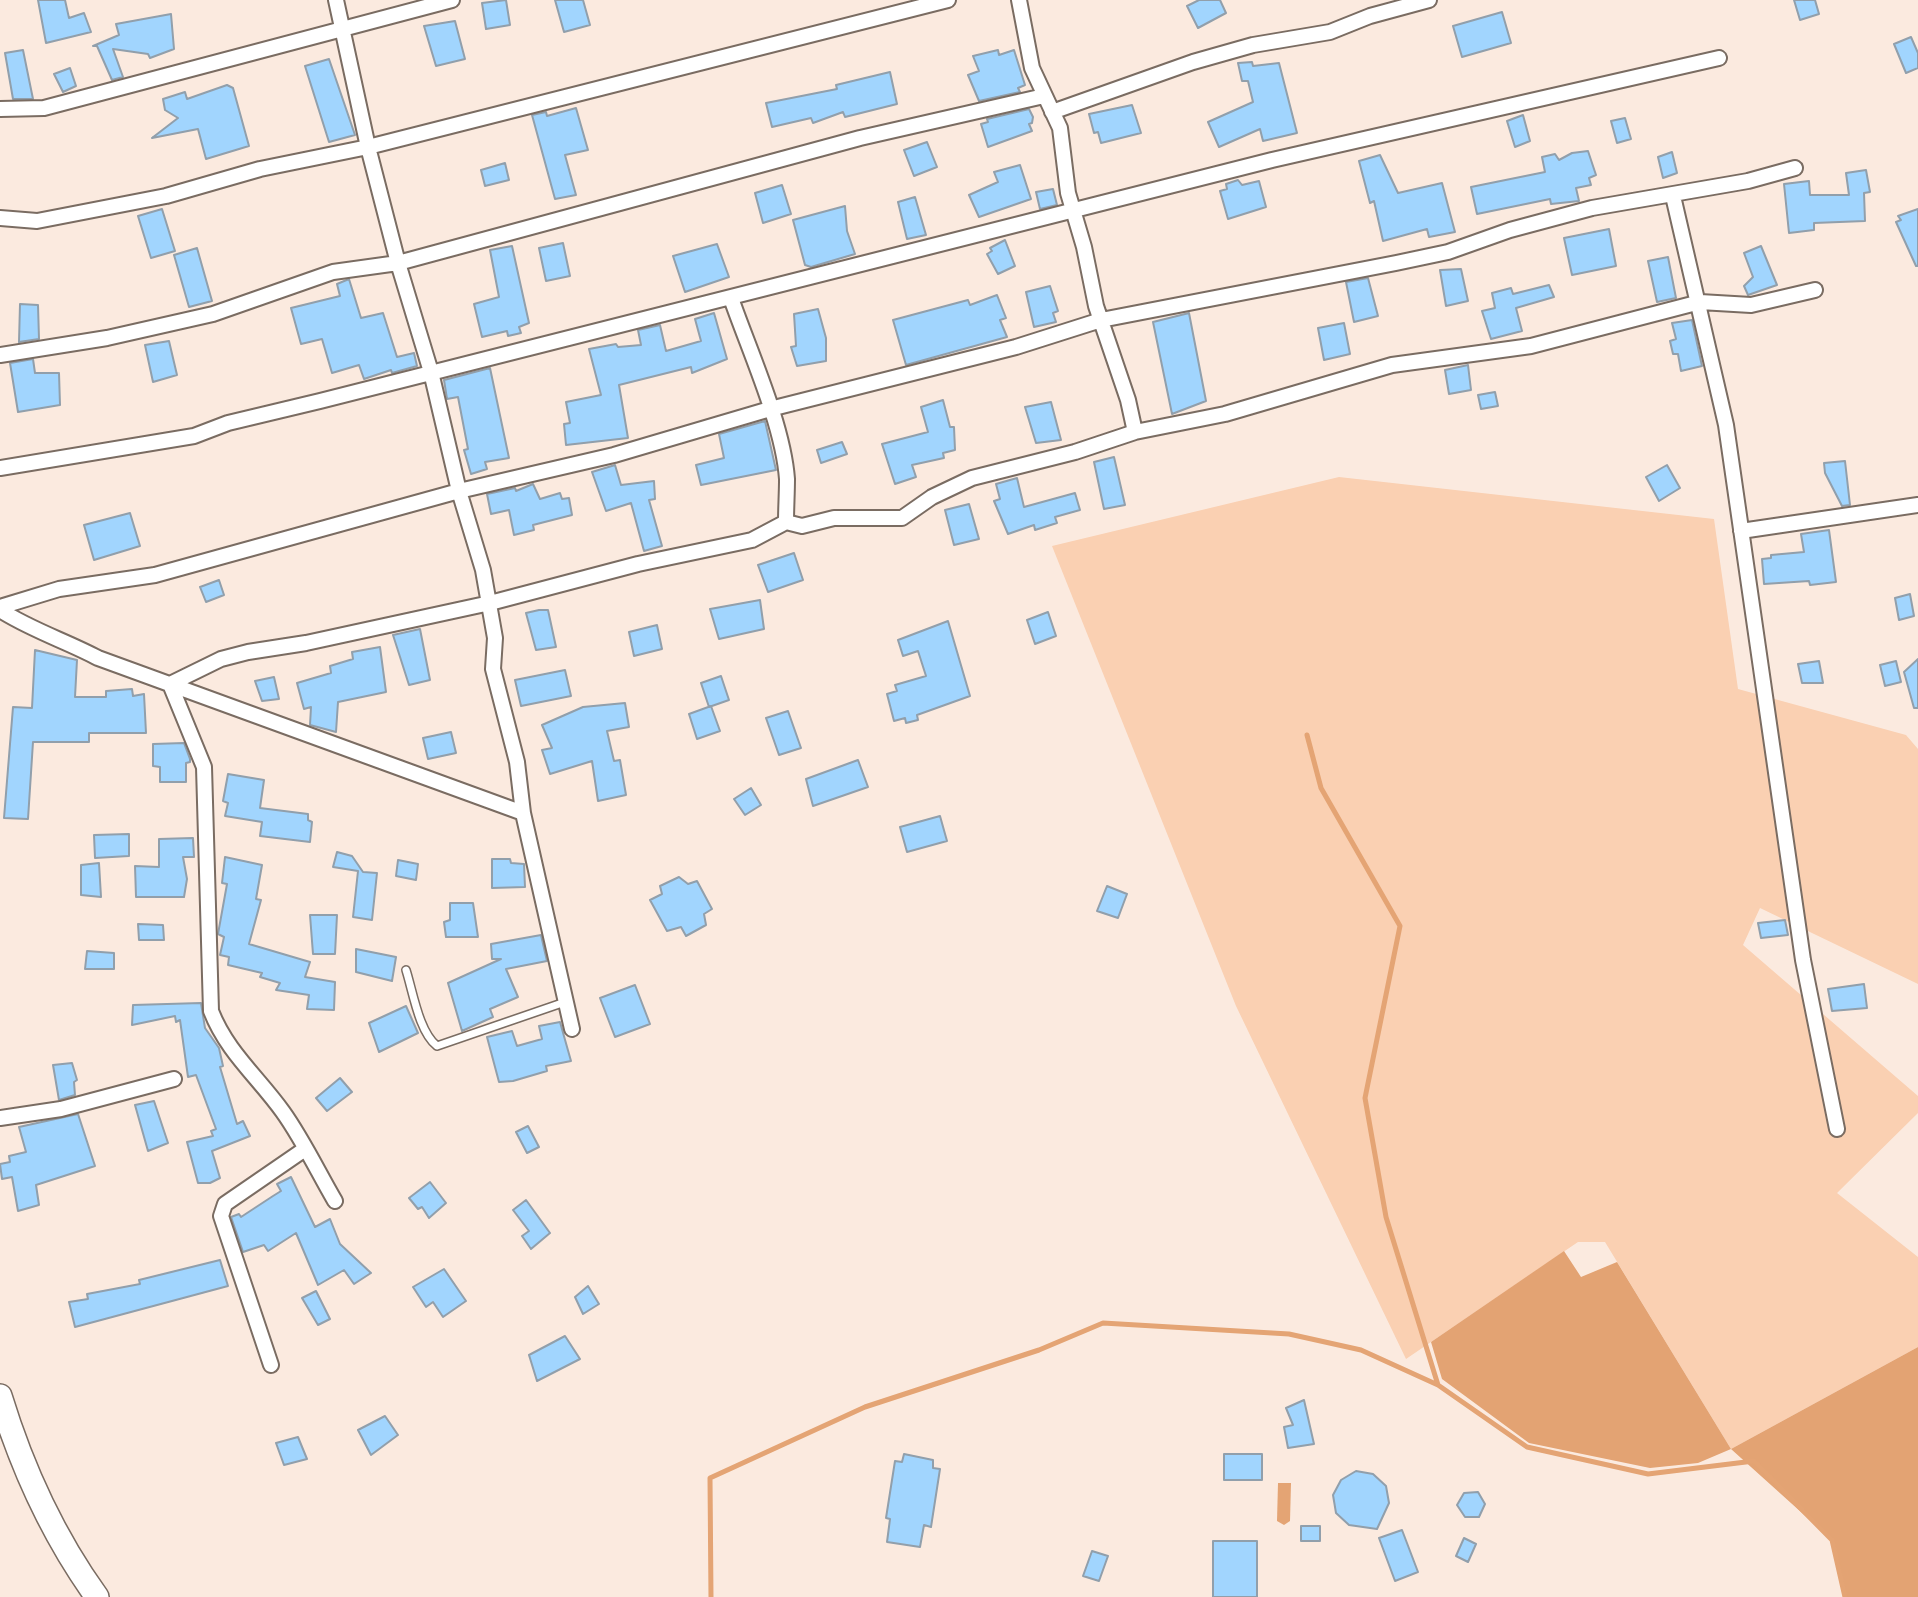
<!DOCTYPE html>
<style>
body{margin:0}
canvas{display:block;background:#fbeadf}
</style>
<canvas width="1918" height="1597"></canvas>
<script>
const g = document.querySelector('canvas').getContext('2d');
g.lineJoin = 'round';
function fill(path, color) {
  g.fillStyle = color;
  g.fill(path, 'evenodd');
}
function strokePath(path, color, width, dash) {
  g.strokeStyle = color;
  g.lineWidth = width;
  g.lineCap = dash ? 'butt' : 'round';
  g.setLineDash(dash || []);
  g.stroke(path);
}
fill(new Path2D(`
 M1339 477 1714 519 1738 689 1906 735 1918 749V984L1760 908 1743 945 1918 1096V1113L1837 1193 1918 1257V1347L1731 1449 1605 1242H1578L1406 1359 1236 1006 1052 546Z`), '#fad0b2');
fill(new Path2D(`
 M1564 1251 1581 1277 1617 1262 1731 1449 1918 1347V1597H1845L1832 1540 1731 1449 1698 1463 1650 1468 1529 1443 1442 1379 1431 1342Z`), '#e3a373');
fill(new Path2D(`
 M1278 1483H1291L1290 1521 1284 1525 1277 1521Z`), '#e4a474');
strokePath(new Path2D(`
 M1438 1385 1527 1447 1648 1474 1754 1461 1832 1540 1845 1597
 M711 1597 710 1478 865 1407 1039 1350 1103 1323 1289 1334 1361 1350 1438 1385 1386 1217 1365 1098 1400 926 1321 788 1307 735`), '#e4a474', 5);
const building = new Path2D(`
 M38 0H65L69 18 84 13 91 32 46 43Z
 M506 0 510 25 486 29 482 3Z
 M555 0H583L590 25 564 32Z
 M1199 0H1220L1226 13 1198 28 1187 6Z
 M1794 0H1815L1819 14 1800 20Z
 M1502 12 1511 43 1462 57 1453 26Z
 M171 14 174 49 150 58 148 54 113 49 123 77 112 80 97 46H93L119 35 116 24Z
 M455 21 465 59 436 66 424 26Z
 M1911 37 1918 53V68L1906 73 1894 44Z
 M23 50 33 99H13L5 53Z
 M998 50 999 55 1014 50 1025 85 1018 88 1020 92 979 101 968 75 979 71 973 56Z
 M329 59 355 135 329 142 305 66Z
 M1252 62 1253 66 1279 63 1297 133 1263 141 1260 129 1219 147 1208 122 1253 102 1248 81H1242L1238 63Z
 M70 68 76 86 63 92 54 74Z
 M890 72 897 104 845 117 843 112 813 123 811 118 772 127 766 103 837 89 836 85Z
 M227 85 233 88 249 146 206 159 198 129 152 138 178 118 165 110 163 99 185 92 187 99Z
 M1132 105 1141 133 1101 143 1098 132 1094 133 1089 114Z
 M576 108 588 150 565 155 576 195 555 199 532 115 546 112 547 116Z
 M1029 109 1033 117 1032 123 1029 124 1032 131 988 147 981 124 988 122 987 119Z
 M1523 115 1530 141 1515 147 1507 121Z
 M1625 118 1631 139 1617 143 1611 121Z
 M927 142 937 167 914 176 904 150Z
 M1588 151 1596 175 1589 178 1591 185 1576 188 1579 201 1551 204 1550 199 1477 214 1471 187 1545 172 1542 157 1555 154 1559 160 1572 153Z
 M1672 152 1677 173 1663 178 1658 157Z
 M1380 155 1398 193 1442 183 1455 232 1429 237 1427 229 1383 241 1374 201 1370 203 1359 161Z
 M505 163 509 180 485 186 481 170Z
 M1020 165 1031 199 979 217 969 195 998 182 994 172Z
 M1866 170 1870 192 1864 193 1865 221 1814 223V230L1789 233 1784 184 1809 181 1810 195H1849L1846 173Z
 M1238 180 1242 185 1259 181 1266 207 1228 219 1220 191 1227 189 1226 184Z
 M782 185 791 214 763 223 755 193Z
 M1053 189 1057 205 1040 209 1036 192Z
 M915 197 926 235 907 239 898 202Z
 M845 206 847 231 855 254 811 267 805 265 793 220Z
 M162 209 175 251 151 258 138 216Z
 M1918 209V266H1916L1896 222 1901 220 1898 216Z
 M1609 229 1616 266 1572 275 1564 238Z
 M1005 240 1015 266 998 274 987 254 992 251 990 248Z
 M563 243 570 276 546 281 539 248Z
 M717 244 729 277 685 292 673 256Z
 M512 246 529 323 519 327 521 333 508 336 507 331 482 337 474 304 499 297 490 250Z
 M1761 246 1777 285 1748 295 1744 286 1753 277 1744 253Z
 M197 248 212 301 189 307 174 255Z
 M1668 257 1676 298 1657 302 1648 261Z
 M1461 269 1468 301 1446 306 1440 270Z
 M1368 278 1378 316 1354 322 1346 282Z
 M349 279 361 318 383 313 397 357 414 353 417 366 392 373 391 370 364 379 359 365 332 373 322 339 301 344 291 308 340 296 337 284Z
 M1549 285 1554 297 1516 308 1522 331 1491 339 1482 311 1495 308 1492 293 1511 288 1513 294Z
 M1050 286 1058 311 1053 313 1056 322 1034 327 1026 292Z
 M997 295 1006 318 1000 320 1007 337 906 365 893 320 968 300 970 305Z
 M20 304 38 305 39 339 19 342Z
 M818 309 826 338V361L797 366 791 347 796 346 794 314Z
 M714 313 727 359 692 373 691 367 619 385 628 438 566 445 564 424 570 423 566 402 601 395 589 349 616 344 618 347 641 345 638 330 660 325 666 351 701 341 695 319Z
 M1189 313 1206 401 1172 414 1153 322Z
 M1692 320 1702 366 1681 371 1678 354H1673L1670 341 1676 339 1672 323Z
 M1344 323 1350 354 1324 360 1318 328Z
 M169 341 177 375 153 382 145 345Z
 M33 359 35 373H59L60 405 18 412 10 363Z
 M1468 365 1471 390 1449 394 1445 370Z
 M490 368 509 458 485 462 487 469 471 474 464 450 468 449 458 397 447 399 444 380Z
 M1495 392 1498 406 1481 409 1478 395Z
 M943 400 950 427H954L955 450 943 453 944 458 912 465 916 477 895 484 882 444 928 432 921 407Z
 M1051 402 1061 440 1036 443 1025 407Z
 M765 421 776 470 701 485 696 465 724 458 719 434Z
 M842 442 847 454 821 463 817 450Z
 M1114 457 1125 505 1104 509 1094 462Z
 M1845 461 1850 505 1842 506 1825 473 1824 463Z
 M615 465 621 485 654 481 655 499 649 500 662 546 644 551 631 503 606 511 592 472Z
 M1667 465 1680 488 1659 501 1646 477Z
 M1017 478 1024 507 1075 493 1080 510 1055 517 1057 523 1035 530 1034 525 1008 534 994 501 1000 499 996 484Z
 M533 484 540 499 560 493 562 499 569 498 572 515 533 525 534 530 514 535 509 510 491 514 487 494 515 488 516 491Z
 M969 504 979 539 954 545 945 510Z
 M130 513 140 546 94 560 84 525Z
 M1829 530 1836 582 1810 585 1809 581 1764 584 1762 559 1771 558V555L1804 552 1801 534Z
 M794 553 803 580 768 592 758 565Z
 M219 580 224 595 206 602 200 587Z
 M1910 594 1914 616 1899 620 1895 598Z
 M760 600 764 629 719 639 710 609Z
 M539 610H548L556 647 536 650 526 613Z
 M1048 612 1056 636 1035 644 1027 620Z
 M948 621 970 696 917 715 918 720 906 723 905 718 894 721 887 694 897 691 895 685 926 676 918 651 903 656 898 640Z
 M657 625 662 649 634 656 629 632Z
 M420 629 430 680 409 685 393 635Z
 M380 647 386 692 338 702 336 732 310 725 311 707 304 709 297 683 331 673 330 666 353 659 352 652Z
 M35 650 77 660 75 697H106V691L132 689 133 696 144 694 146 733H89V742H33L28 819 4 818 13 707 32 708Z
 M1918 659V708H1914L1904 672Z
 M1819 661 1823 683H1802L1798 664Z
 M1896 661 1901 682 1885 686 1880 665Z
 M565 670 571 696 521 706 515 680Z
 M721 676 729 700 709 707 701 683Z
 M274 677 279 699 262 701 255 681Z
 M625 703 629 727 607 731 614 761 620 760 626 795 598 801 592 761 550 774 542 750 552 748 542 725 583 707Z
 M711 706 720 731 697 739 689 714Z
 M788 711 801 748 779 755 766 718Z
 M451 732 456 753 428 759 423 738Z
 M184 743 190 759V762L186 763V782H160V767L153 766V744Z
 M858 760 868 787 813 806 806 779Z
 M228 774 264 780 260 808 308 814V820L312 822 310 842 260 836 262 822 225 816 228 803 223 801Z
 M751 788 761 805 745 815 734 799Z
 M940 816 947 841 907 852 900 827Z
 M129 834V856L95 858 94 835Z
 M193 838 194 857H183L187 879 184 897H136L135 866 159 867V839Z
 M337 852 352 856 363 872 377 873 372 920 353 917 358 871 333 867Z
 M225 857 262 865 256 899 261 900 249 944 310 962 305 977 335 982 334 1010 307 1009 309 995 276 990 280 983 260 977 262 973 228 965 229 957 220 955 224 937 218 934 227 884 222 883Z
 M492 859H510L511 863 524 864 525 887 492 888Z
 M398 860 418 864 416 880 396 876Z
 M99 863 101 897 81 895V865Z
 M679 877 688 884 697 881 712 909 704 914 706 925 686 936 681 927 667 931 650 900 662 894 660 886Z
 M1107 886 1127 894 1118 918 1097 911Z
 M450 903H473L478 937H446L444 922 450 920Z
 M310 915H337L335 954H313Z
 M1785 920 1788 935 1761 938 1758 923Z
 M138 924 163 925 164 940H139Z
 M541 935 547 961 506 969 518 997 490 1009 493 1017 462 1031 448 983 501 959H492L491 944Z
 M356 949 396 957 392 981 356 972Z
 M87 951 114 953V969H85Z
 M1864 984 1867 1008 1832 1011 1828 989Z
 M635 985 650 1024 615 1037 600 998Z
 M201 1003 205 1028 219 1048 223 1066 220 1067 237 1124 243 1121 250 1136 212 1151 220 1178 210 1183H198L187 1142 213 1136 211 1131 216 1129 196 1075 188 1077 180 1020 176 1022 175 1016 132 1025 133 1005Z
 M406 1006 418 1033 379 1052 369 1023Z
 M560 1022 571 1061 546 1066 547 1071 513 1081 499 1082 487 1037 512 1031 517 1046 542 1039 539 1026Z
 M72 1063 77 1080 74 1082 75 1095 59 1100 53 1065Z
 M340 1078 352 1092 327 1111 316 1098Z
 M154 1101 168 1143 148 1151 135 1105Z
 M78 1114 95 1166 36 1185 39 1205 18 1211 12 1177 2 1179 0 1164 10 1162 9 1156 26 1152 19 1127Z
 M528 1126 539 1147 527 1153 516 1132Z
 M291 1177 315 1227 330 1219 340 1244 371 1273 354 1284 344 1270 318 1285 296 1233 268 1251 264 1245 243 1252 231 1217 239 1214 241 1217 273 1196 281 1191 277 1184Z
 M430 1182 446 1203 429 1218 422 1207 418 1209 409 1198Z
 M526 1200 550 1233 531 1249 522 1236 529 1231 513 1210Z
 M220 1260 228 1286 75 1327 69 1302 88 1299 87 1294 140 1284 139 1280Z
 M444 1269 466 1301 443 1317 433 1302 426 1307 413 1287Z
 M588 1286 599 1304 583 1314 575 1297Z
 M316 1291 330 1319 318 1325 302 1298Z
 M565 1336 580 1359 537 1381 529 1355Z
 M1304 1400 1314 1444 1288 1448 1284 1427 1293 1425 1286 1408Z
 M385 1416 398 1435 371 1455 358 1430Z
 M298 1437 307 1459 284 1465 276 1443Z
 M904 1454 933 1460V1468L940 1469 931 1527 924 1525 920 1547 887 1542 890 1519 886 1518 895 1461 902 1462Z
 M1224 1454H1262V1480H1224Z
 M1356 1471 1373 1474 1386 1486 1389 1503 1377 1529 1349 1525 1336 1513 1333 1495 1341 1480Z
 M1478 1492 1485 1504 1479 1517H1465L1457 1505 1464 1493Z
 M1301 1526H1320V1541H1301Z
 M1402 1530 1418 1572 1395 1581 1379 1538Z
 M1464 1538 1476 1544 1468 1562 1456 1556Z
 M1213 1541H1257V1597H1213Z
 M1092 1551 1108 1556 1099 1581 1083 1576Z`);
fill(building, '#a1d5fe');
strokePath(building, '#919fab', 2);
const service = new Path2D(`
 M406 970C413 992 419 1032 437 1046L565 1002`);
const minor = new Path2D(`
 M336 0 368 147 398 263 431 372 459 491 483 570 495 638 493 669 517 762 523 813 572 1029
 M1019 0 1032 68 1060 128 1068 193 1084 247 1096 306 1128 400 1135 432 1225 414 1392 365 1531 346 1700 302 1751 305 1815 290
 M0 109 44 108 452 0
 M1052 112 1193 62 1253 45 1330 32 1370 16 1429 0
 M1673 196 1726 425 1803 960 1837 1129
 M0 218 37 221 166 196 260 169 368 147 948 0
 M0 355 107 338 213 314 333 272 398 263 860 138 1044 96
 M0 468 194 436 228 423 320 401 1272 160 1719 58
 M786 522 802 526 834 518H902L932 497 972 478 1075 452 1135 432
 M1741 531 1918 505
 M0 607 59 589 155 575 459 491 614 455 770 409 1016 347 1101 320 1396 263 1448 252 1510 230 1592 208 1748 181 1795 168
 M0 610C31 630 66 641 98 658L523 813
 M0 1118 61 1109 174 1079
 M335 1201C318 1172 303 1140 283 1112 258 1077 227 1052 211 1011L204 767 170 684 221 659 248 652 306 643 490 603 638 564 752 540 786 522C786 508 787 493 787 479 783 424 749 350 731 298
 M271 1365 221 1216 225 1204 305 1149`);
const trunk = new Path2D(`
 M0 1396C22 1468 53 1536 97 1597`);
strokePath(service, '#7a6c62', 10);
strokePath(minor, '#7a6c62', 18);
strokePath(trunk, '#7a6c62', 26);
strokePath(service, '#fff', 7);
strokePath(minor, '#fff', 14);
strokePath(trunk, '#fff', 23);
</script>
